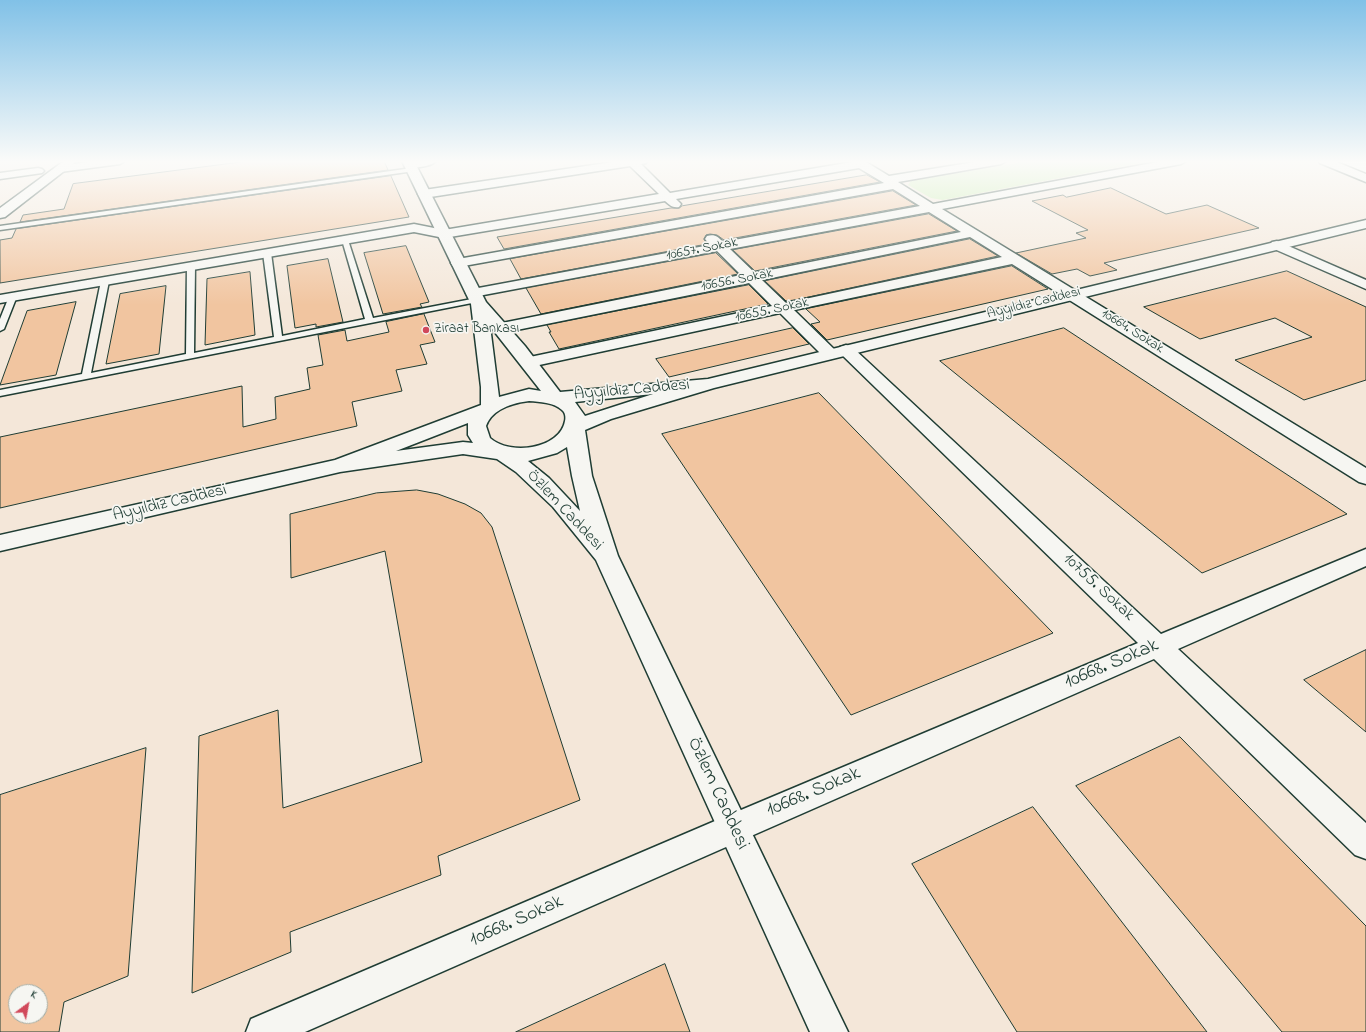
<!DOCTYPE html>
<meta charset="utf-8">
<style>
body{margin:0}
#map{position:relative;width:1366px;height:1032px;overflow:hidden;background:#f6f6f2;font-family:"Indie Flower",sans-serif}
canvas{display:block}
.north{position:absolute;left:8px;top:984px;width:40px;height:40px;box-sizing:border-box;background:#f6f6f2;border:1px solid #a0aca6;border-radius:50%;rotate:32deg;font-size:11px;font-weight:700;line-height:16px;text-align:center;color:#1f3d34}
.north::after{content:'';display:block;margin:auto;width:14px;height:18px;background:#d1495b;clip-path:polygon(50% 0,100% 100%,50% 72%,0 100%)}
</style>
<div id="map">
<canvas width="1366" height="1032"></canvas>
<div class="north">K</div>
</div>
<script>
const g = document.querySelector('canvas').getContext('2d');
g.lineJoin = 'round';
function fill(path, color) {
  g.fillStyle = color;
  g.fill(path, 'evenodd');
}
function strokePath(path, color, width, dash) {
  g.strokeStyle = color;
  g.lineWidth = width;
  g.lineCap = dash ? 'butt' : 'round';
  g.setLineDash(dash || []);
  g.stroke(path);
}
function drawText(font, color, halo, rows, align = 'center') {
  g.font = font + ' "Indie Flower",sans-serif';
  g.lineWidth = 3.5;
  g.setLineDash([]);
  g.textBaseline = 'middle';
  g.strokeStyle = halo;
  g.fillStyle = color;
  for (const [text, x, y, turn = 0] of rows) {
    g.save();
    g.translate(x, y);
    g.rotate((+turn || 0) * Math.PI / 180);
    g.textAlign = isNaN(turn) ? turn : align;
    if (halo) g.strokeText(text, 0, 0);
    g.fillText(text, 0, 0);
    g.restore();
  }
}
fill(new Path2D(`
 M0 161H1321L1366 177V1032H0ZM16 992H40V1016H16Z`), '#f4e7d9');
fill(new Path2D(`
 M1028 161H1151L943 200 931 198 908 185 911 181Z`), '#c4eca7');
const building = new Path2D(`
 M249 161H384L388 170 20 222 23 215 64 209 73 184Z
 M867 175 880 182 504 249 497 237 671 208H679L682 206Z
 M391 176 409 217 0 283V240L12 238 16 229Z
 M1111 188 1166 214 1207 205 1259 228 1104 263 1117 270 1090 276 1077 269 1052 274 1016 253 1086 238 1076 233 1088 230 1032 201 1063 195 1066 197Z
 M893 191 916 205 724 240 717 235 710 234 706 235 704 239 707 244 521 279 510 259Z
 M929 214 957 231 755 271 733 250Z
 M970 239 998 256 795 300 786 301 765 281Z
 M406 246 429 302 420 304 422 307 383 314 364 253Z
 M716 253 738 274 541 314 526 288Z
 M328 259 343 322 316 327V324L295 328 287 266Z
 M1012 266 1048 289 827 340 811 324 820 322 806 309Z
 M1287 271 1366 307V380L1304 400 1235 360 1312 337 1275 318 1200 339 1144 307Z
 M250 272 255 335 205 345 207 279Z
 M749 285 768 304 559 349 549 332H551L547 325Z
 M166 286 159 354 106 364 120 294Z
 M76 302 56 375 0 385 27 311Z
 M424 314 435 342 420 345 427 364 396 370 402 391 352 402 357 426 0 508V437L242 386 243 427 276 419 275 397 310 389 307 368 323 365 318 335 345 330 347 341 389 332 386 322Z
 M793 328 809 344 669 377 656 359Z
 M1064 328 1347 514 1202 573 940 361Z
 M819 393 1053 633 851 715 662 434Z
 M417 490 438 494 465 504 481 513 492 527 580 800 438 856 441 875 290 932 291 952 192 993 199 736 278 710 283 808 422 762 385 551 291 578 290 514 376 493Z
 M1366 650V732L1304 680Z
 M1180 737 1366 926V1032H1282L1076 786Z
 M146 748 128 976 64 1002 59 1032H0V795ZM16 992H40V1016H16Z
 M1033 807 1207 1032H1017L912 864Z
 M665 964 690 1032H516Z`);
fill(building, '#f1c5a0');
strokePath(building, '#1f3d34', 1);
const lane = new Path2D(`
 M412 168 415 170 414 171 0 230V226Z
 M345 238 348 240 373 318 477 298 481 300 477 302 0 396V390L82 374 101 281 105 279 109 281 91 373 186 354 187 266 191 264 195 266 194 353 274 337 263 253 267 251 271 253 282 336 365 319 342 240Z
 M10 294H13L17 296 4 329 0 331V319Z`);
const street = new Path2D(`
 M95 161H125L120 164 60 172 54 169 60 166Z
 M408 161H436C431 167 409 170 404 164Z
 M620 161H647L646 163 641 164 670 193 852 162 851 161 866 162 889 176 981 161H1006L1001 164 898 182 933 204 1163 161H1186L1181 164 942 209 1366 468V484L1359 482 1012 264 794 310 836 351 838 354 836 357 830 359 824 357 780 313 530 367 524 366 522 362 524 358 530 357 772 306 749 283 502 333 496 331 494 328 496 325 502 323 741 275 717 251 473 297 468 296 466 293 468 290 473 289 710 245 705 239 707 236C715 234 718 237 723 242L920 206 893 189 458 267 453 266 451 263 453 260 458 259 884 183 859 168 676 199 681 204 679 207C672 208 670 205 665 201L444 238 414 232 0 303V295L414 224 444 230 659 194 630 166 424 198 420 197 418 194 420 191 424 190ZM929 212 961 232 755 273 730 249ZM970 237 1002 257 786 303 762 280Z
 M38 168 42 169 44 171 42 173 0 179V173Z
 M1277 241 1366 280V289L1272 248 1270 245 1272 242Z
 M846 345 852 347 1161 634 1366 549V566L1178 649 1366 823V859L1355 855 1154 659 305 1032H246L251 1019 722 818 1138 643 840 353 838 350 840 347Z`);
const secondary = new Path2D(`
 M64 161H77L5 217 0 218V208Z
 M402 161H414L486 302 525 346 560 392 708 379 1366 220V228L714 388 611 419 585 430 592 476 618 556 848 1032H810L596 560 553 507 516 472 497 459 463 454 340 472 0 551V535L335 460 481 405V387L471 304ZM490 326 541 391 529 389 499 397ZM653 394 585 416 575 402ZM529 401C540 402 553 402 562 410 565 412 566 417 565 421 560 449 510 456 490 438L486 426C492 409 513 403 529 401ZM468 423V435L473 443 463 442 396 451ZM567 447 572 476 580 511 549 478 528 461 557 453Z
 M1318 161H1334L1366 174V182L1320 163Z`);
strokePath(lane, '#1f3d34', 3);
strokePath(street, '#1f3d34', 3);
strokePath(secondary, '#1f3d34', 3);
fill(lane, '#f6f6f2');
fill(street, '#f6f6f2');
fill(secondary, '#f6f6f2');
const sky = g.createLinearGradient(0, 0, 0, 305);
sky.addColorStop(0, '#81c1e7');
sky.addColorStop(0.53, '#fbfbf9');
sky.addColorStop(1, '#fbfbf900');
g.fillStyle = sky;
g.fillRect(0, 0, 1366, 305);
for (const [x, y, r, color] of [
 [426,330,4,"#d1495b"]
]) {
  const dot = new Path2D();
  dot.arc(x, y, r, 0, 2 * Math.PI);
  g.fillStyle = color;
  g.fill(dot);
  strokePath(dot, '#f6f6f2', 1.5);
}
drawText('14px', '#1f3d34', '#f6f6f2', [
 ["10657. Sokak",702,250,-11],
 ["10656. Sokak",737,281,-11],
 ["Ayyıldız Caddesi",1034,304,-14],
 ["10655. Sokak",772,311,-12],
 ["10664. Sokak",1132,332,32]
]);
drawText('14px', '#1f3d34', '#f6f6f2', [
 ["Ziraat Bankası",434,330]
], 'left');
drawText('17px', '#1f3d34', '#f6f6f2', [
 ["Ayyıldız Caddesi",632,391,-5],
 ["Ayyıldız Caddesi",170,504,-13],
 ["Özlem Caddesi",564,511,47],
 ["10755. Sokak",1098,588,43]
]);
drawText('20px', '#1f3d34', '#f6f6f2', [
 ["10668. Sokak",1112,665,-23],
 ["10668. Sokak",814,793,-23],
 ["Özlem Caddesi",717,794,65],
 ["10668. Sokak",517,922,-24]
]);
</script>
